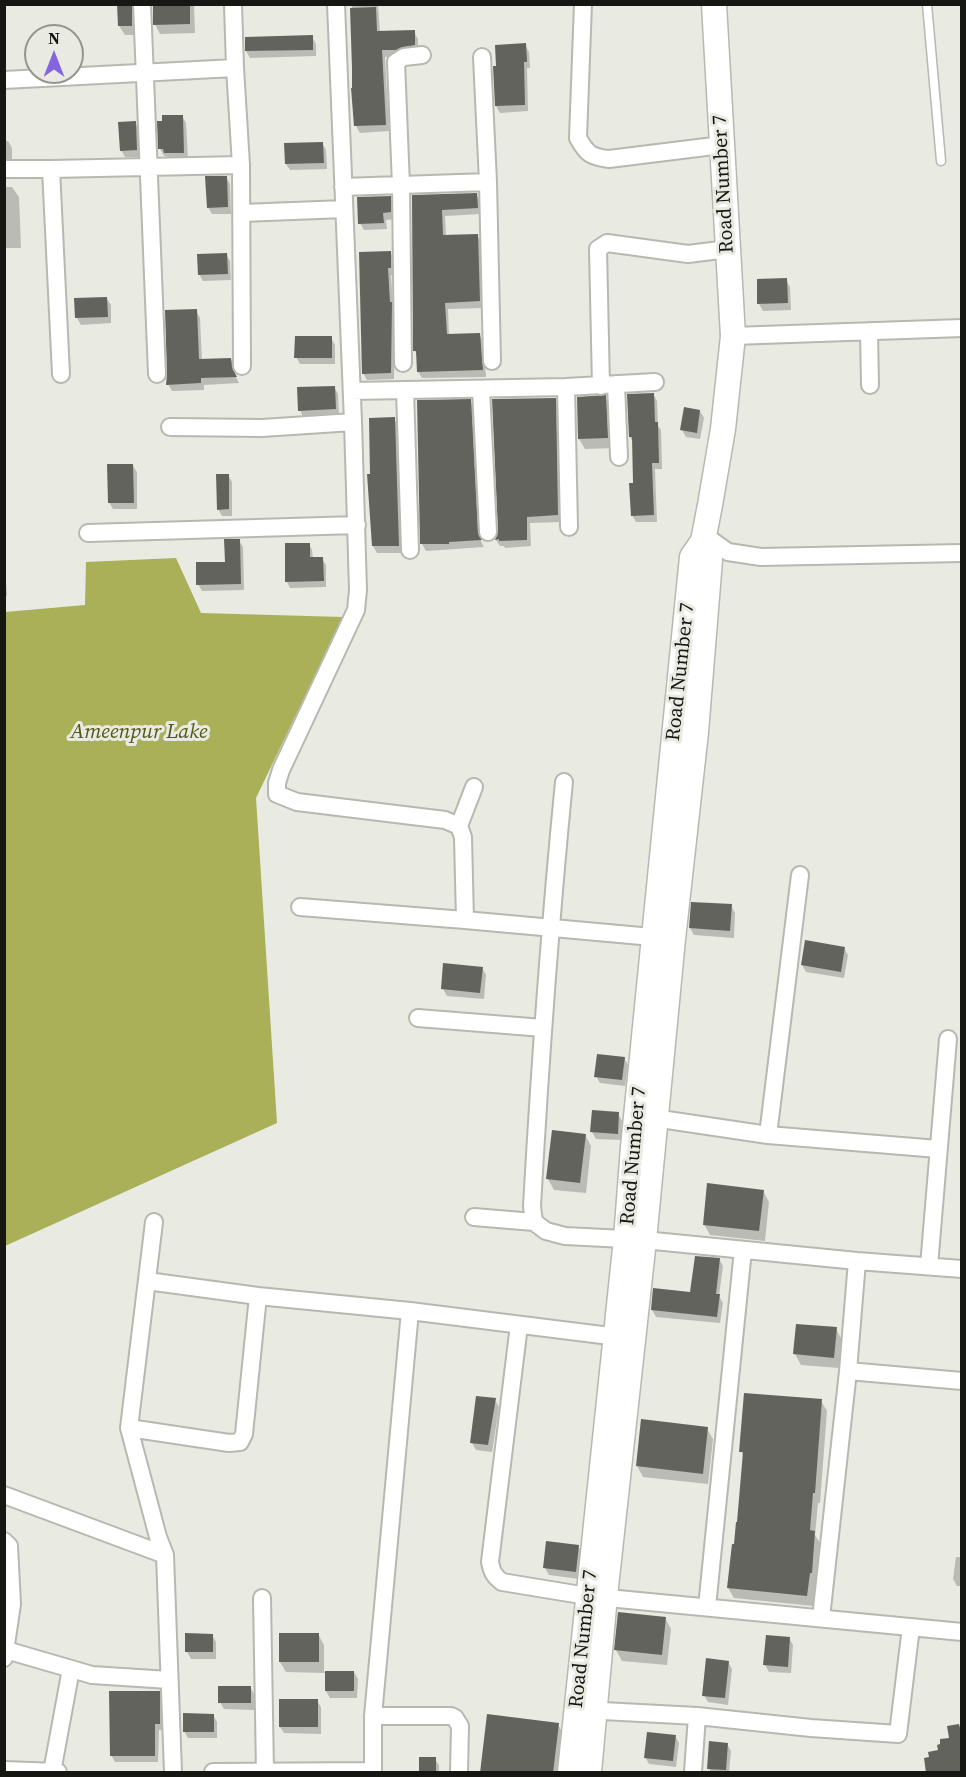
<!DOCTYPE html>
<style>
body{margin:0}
#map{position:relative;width:966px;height:1777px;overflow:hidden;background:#e9eae2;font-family:"Source Serif 4",serif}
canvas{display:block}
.frame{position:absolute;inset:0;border:6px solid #161613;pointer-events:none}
.north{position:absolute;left:24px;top:24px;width:60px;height:60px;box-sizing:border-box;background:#e9eae2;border:2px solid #95958f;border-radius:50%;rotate:0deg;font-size:16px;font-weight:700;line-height:24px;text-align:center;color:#161613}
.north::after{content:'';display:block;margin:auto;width:21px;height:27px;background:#8564e0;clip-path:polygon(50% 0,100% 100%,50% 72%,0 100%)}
</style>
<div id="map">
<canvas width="966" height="1777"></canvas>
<div class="frame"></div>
<div class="north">N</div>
</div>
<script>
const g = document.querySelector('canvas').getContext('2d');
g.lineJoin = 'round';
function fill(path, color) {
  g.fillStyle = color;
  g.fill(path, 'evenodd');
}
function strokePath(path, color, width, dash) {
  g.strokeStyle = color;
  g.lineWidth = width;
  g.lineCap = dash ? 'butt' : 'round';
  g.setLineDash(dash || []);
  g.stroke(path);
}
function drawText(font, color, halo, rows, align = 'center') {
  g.font = font + ' "Source Serif 4",serif';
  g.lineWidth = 6;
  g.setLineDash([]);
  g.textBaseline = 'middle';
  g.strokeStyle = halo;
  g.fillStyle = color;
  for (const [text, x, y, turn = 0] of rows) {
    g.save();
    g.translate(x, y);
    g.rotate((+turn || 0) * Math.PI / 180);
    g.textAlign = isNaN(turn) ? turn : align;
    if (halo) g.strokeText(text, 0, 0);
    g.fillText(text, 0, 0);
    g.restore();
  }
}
fill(new Path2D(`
 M176 558 201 613 343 617 256 798 277 1123 5 1246V612L85 605 86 562Z`), '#a9b058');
fill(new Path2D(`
 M119 4H141L137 35H125L119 26Z
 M153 4H194L195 33 160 34 155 24Z
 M352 4H378L380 33 414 32 418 39V52L400 56 385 57 389 131 360 133 356 126 353 106Z
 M312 37 316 44V56L250 58 246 51V38Z
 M525 45 529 52 530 68H527L528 111 500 113 496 106Z
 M182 116 186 123 188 159 169 160 166 156H164L160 149Z
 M135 123 139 130 140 157H125L121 150Z
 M4 141H8L12 148V165H4Z
 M322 143 326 150 327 169 290 170 286 164Z
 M226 177 230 184 231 214H212L208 207Z
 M4 187H12L19 197 21 248H4Z
 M476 194 480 201 481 214 445 216 446 237 477 235 481 242 483 308 448 309 449 335 479 334 483 341 486 377 422 378 418 372 417 355 415 351 413 197Z
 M390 197 394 204V219L386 220 387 229 364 230 360 223Z
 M390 252 394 259 395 275H391L393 306 395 310 394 379 367 380 363 373Z
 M226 254 230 261 231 280 203 281 199 274Z
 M786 280 790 287 791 310 763 311 759 304Z
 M107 299 111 305V323L81 325 77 318Z
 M196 311 200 318 202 361 231 360 235 366V375L239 383 204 385V390L172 391 168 384Z
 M331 338 335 345V364H300L296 357Z
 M334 387 338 394 339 416 303 417 300 410Z
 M653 394 657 401 658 426 661 430 662 469H655L657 522H636L632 515 635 484 633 442 630 437Z
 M605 397 611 408 613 448 585 449 579 439Z
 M555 399 559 406 561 522 530 523 531 546 505 548 504 546H500L496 540Z
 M470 401 474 408 481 541 484 547 426 551 422 544Z
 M700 411 704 418 700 439 686 437 682 430Z
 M394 419 398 426 402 553H377L373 546 372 475Z
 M133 466 137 472V509H113L109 502Z
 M228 475 232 482V516H222L218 509Z
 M239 541 243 547 244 590 202 591 198 584 226 563Z
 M309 544 312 550 313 559H322L326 565V587L290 588 287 582Z
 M4 555 7 596H4Z
 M731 906 735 913 734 938 694 935 690 928Z
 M844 948 848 955 844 978 806 972 802 965Z
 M482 968 486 975 484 999 447 996 443 989Z
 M624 1058 628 1065 625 1086 600 1083 596 1076Z
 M618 1114 622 1121 621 1140 596 1139 592 1132Z
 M585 1135 591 1146 586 1193 554 1190 548 1179Z
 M763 1191 769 1202 765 1241 710 1235 704 1224Z
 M719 1259 723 1266 719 1296 723 1303 720 1323 656 1317 652 1310 692 1294Z
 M836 1329 842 1340 839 1368 801 1365 795 1354Z
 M495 1400 499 1407 492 1452 476 1450 472 1443Z
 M821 1401 827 1411 820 1503H818L815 1535 820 1543 813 1606 734 1598 728 1588 735 1546 744 1458 741 1451Z
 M707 1429 713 1439 708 1484 643 1477 637 1466Z
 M578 1546 582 1553 579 1579 549 1575 545 1568Z
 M956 1557H962V1586H957L953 1579Z
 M665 1618 671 1629 667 1665 622 1661 616 1650Z
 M318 1634 324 1645V1672H354L358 1679 357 1698H330L326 1691V1673L286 1672 280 1662Z
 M212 1635 216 1642V1659H191L187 1652Z
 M789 1638 793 1645 791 1673 769 1672 765 1665Z
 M728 1662 732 1669 728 1705 708 1702 704 1695Z
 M250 1687 254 1694V1710L224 1709 220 1702Z
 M159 1693 163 1699V1730H159L158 1762H115L111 1755Z
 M317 1701 321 1707V1734L284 1733 280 1727Z
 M213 1715 217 1722V1738H188L184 1731Z
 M558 1725 566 1738 562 1772H481Z
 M959 1726 962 1731V1772H927L940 1751 951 1739Z
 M675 1736 679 1743 676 1767 649 1764 645 1757Z
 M727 1744 731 1751 729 1772H711L709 1768Z
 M435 1759 439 1765V1772H420Z`), '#0003');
fill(new Path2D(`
 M117 4H132V26H118Z
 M153 4H190V24L153 25Z
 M376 7 377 31 415 30V45L403 47 396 50H382L386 125 354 126 351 88H352V68L350 8Z
 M313 35V50L245 51V37Z
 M526 43 527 62H524L525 105 495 106 493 66H496L495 45Z
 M162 115H183L184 153H164L163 149H158L157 121H162Z
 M136 121 137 150 120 151 118 122Z
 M323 142 324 163 285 164 284 143Z
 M205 176H227L228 207 207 208Z
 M477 193 478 208 442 210 443 235 478 234 480 301 445 303 447 334 480 333 483 370 417 372 416 351H413L412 195Z
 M391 196V212L383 213 384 223 358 224 357 197Z
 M391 251V268H388L390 302H392L391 373 362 374 359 252Z
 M227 253 228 274 198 275 197 254Z
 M787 278 788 303 757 304V279Z
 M107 297 108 317 75 318 74 298Z
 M197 309 199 359 231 358 232 367 237 377 201 378V383L166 385 167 374 165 310Z
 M295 336H332V358H294Z
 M335 386 336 409 298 411 297 387Z
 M654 393 655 422H658L659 463H652L654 515 631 516 629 483H633L632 437H629L627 394Z
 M606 395 608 438 578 439 577 397Z
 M556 398 558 515 527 517V540L499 541V539L495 540 498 531 492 399Z
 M471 399 478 533 482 540 449 542V544H420L417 400Z
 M684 407 700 410 697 433 680 430Z
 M395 417 399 546H372L367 474H370L369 418Z
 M107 464H133L134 503H108Z
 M216 474H229V509L217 510Z
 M224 539H240L241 584 196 585V562H225Z
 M285 543H310V557H323L324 581 285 582Z
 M691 902 732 904 730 931 689 928Z
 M805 940 845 947 841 972 801 965Z
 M443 963 483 967 480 993 441 989Z
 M597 1054 625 1057 622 1080 594 1077Z
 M592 1110 619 1112 618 1134 590 1132Z
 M552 1130 586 1134 580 1183 546 1179Z
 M707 1183 764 1190 759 1231 703 1225Z
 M695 1256 720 1258 716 1294H720L717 1317 651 1310 653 1288 690 1292Z
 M796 1324 837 1327 834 1358 793 1354Z
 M744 1393 822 1399 815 1493H813L810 1530 815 1531 812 1573H810L807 1596 727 1588 732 1544H734L736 1522H737L743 1452H739Z
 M476 1396 496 1398 488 1445 470 1443Z
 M641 1419 708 1427 703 1474 636 1466Z
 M546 1541 579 1545 576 1572 543 1568Z
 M618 1612 666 1617 662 1655 614 1650Z
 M185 1633 213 1634V1652H185Z
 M279 1633H319V1662H279Z
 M766 1635 790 1637 788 1667 763 1665Z
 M706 1658 729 1661 725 1698 702 1696Z
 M325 1671H354V1691H325Z
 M218 1686H251V1703H218Z
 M109 1691H160V1724H155V1756H110Z
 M279 1699H318V1727H279Z
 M183 1713 214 1714V1732H183Z
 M487 1714 559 1723 553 1773H480Z
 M959 1724 962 1736V1771L926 1773 924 1758 929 1757 928 1752 938 1750 937 1745 940 1744V1739L949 1738 947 1726Z
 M647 1732 676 1735 673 1761 644 1758Z
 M709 1741 728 1743 726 1770 707 1769Z
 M419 1757H436V1773H419Z`), '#62635c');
const lane = new Path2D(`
 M927 4 941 161`);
const street = new Path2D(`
 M142 4 157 374
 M233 4 235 68 241 165 242 366
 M336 4 353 422 358 590 356 610 281 770 277 783V794L297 802 445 820 459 826 463 837 465 920
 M583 4 578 138C587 154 591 157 609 159L722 145
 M482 57 488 182 492 361
 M4 80 235 68
 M4 169H51L241 165
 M51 169 61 374
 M343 187 488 182
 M242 213 344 209
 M869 331 870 385
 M733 336 962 328
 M403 363 401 185 396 62 404 57 422 55
 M616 384 619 457
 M601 386 598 249 607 243 688 254 728 249
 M566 387 569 527
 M481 389 488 532
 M405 390 410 550
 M352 391 566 387 655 382
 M170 427 262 428 353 422
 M88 533 357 525
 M704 535 728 552 761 557 962 553
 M564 782C550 923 540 1064 532 1206L534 1222 546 1231 565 1236 644 1240 857 1261 962 1269
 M459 826 474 787
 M300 907 465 920 663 938
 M418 1018 543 1028
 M647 1117 768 1135 938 1149
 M768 1135 800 875
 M474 1217 534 1222
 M154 1222 129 1428 158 1537 165 1555 173 1772
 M929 1266 948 1039
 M147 1281 258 1296 410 1311 626 1338
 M519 1325 490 1562C492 1572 494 1576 502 1582L587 1596 962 1632
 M848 1371 962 1381
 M129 1428 229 1443 240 1442 244 1434 258 1296
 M4 1495 165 1555
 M4 1541 9 1546 12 1604 4 1658
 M262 1598 265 1772
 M707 1607 743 1250
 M821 1618 848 1371 857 1261
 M6 1650 92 1675 169 1680
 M584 1710 697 1716 811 1728 898 1734 911 1627
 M373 1716H451L455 1718 460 1726 459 1772
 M4 1770 58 1772
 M52 1772 71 1669
 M213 1772 373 1771
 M373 1772V1716L410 1311
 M693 1772 697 1716`);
const secondary = new Path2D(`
 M570 1772 626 1239 633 1147 692 557 703 541 710 505 723 429 733 336 714 4
 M589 1772 605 1596 644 1240 673 939 696 732 710 560 703 541`);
strokePath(lane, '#b7b8b0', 11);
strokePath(street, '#b7b8b0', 20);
strokePath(secondary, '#b7b8b0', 27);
strokePath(lane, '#fff', 8);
strokePath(street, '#fff', 16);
strokePath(secondary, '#fff', 24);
drawText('20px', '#161613', '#e9eae2', [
 ["Road Number 7",724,184,-93],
 ["Road Number 7",681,672,-84],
 ["Road Number 7",634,1156,-85],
 ["Road Number 7",584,1639,-84]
]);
drawText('italic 21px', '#545817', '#e9eae2', [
 ["Ameenpur Lake",139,733]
]);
</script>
